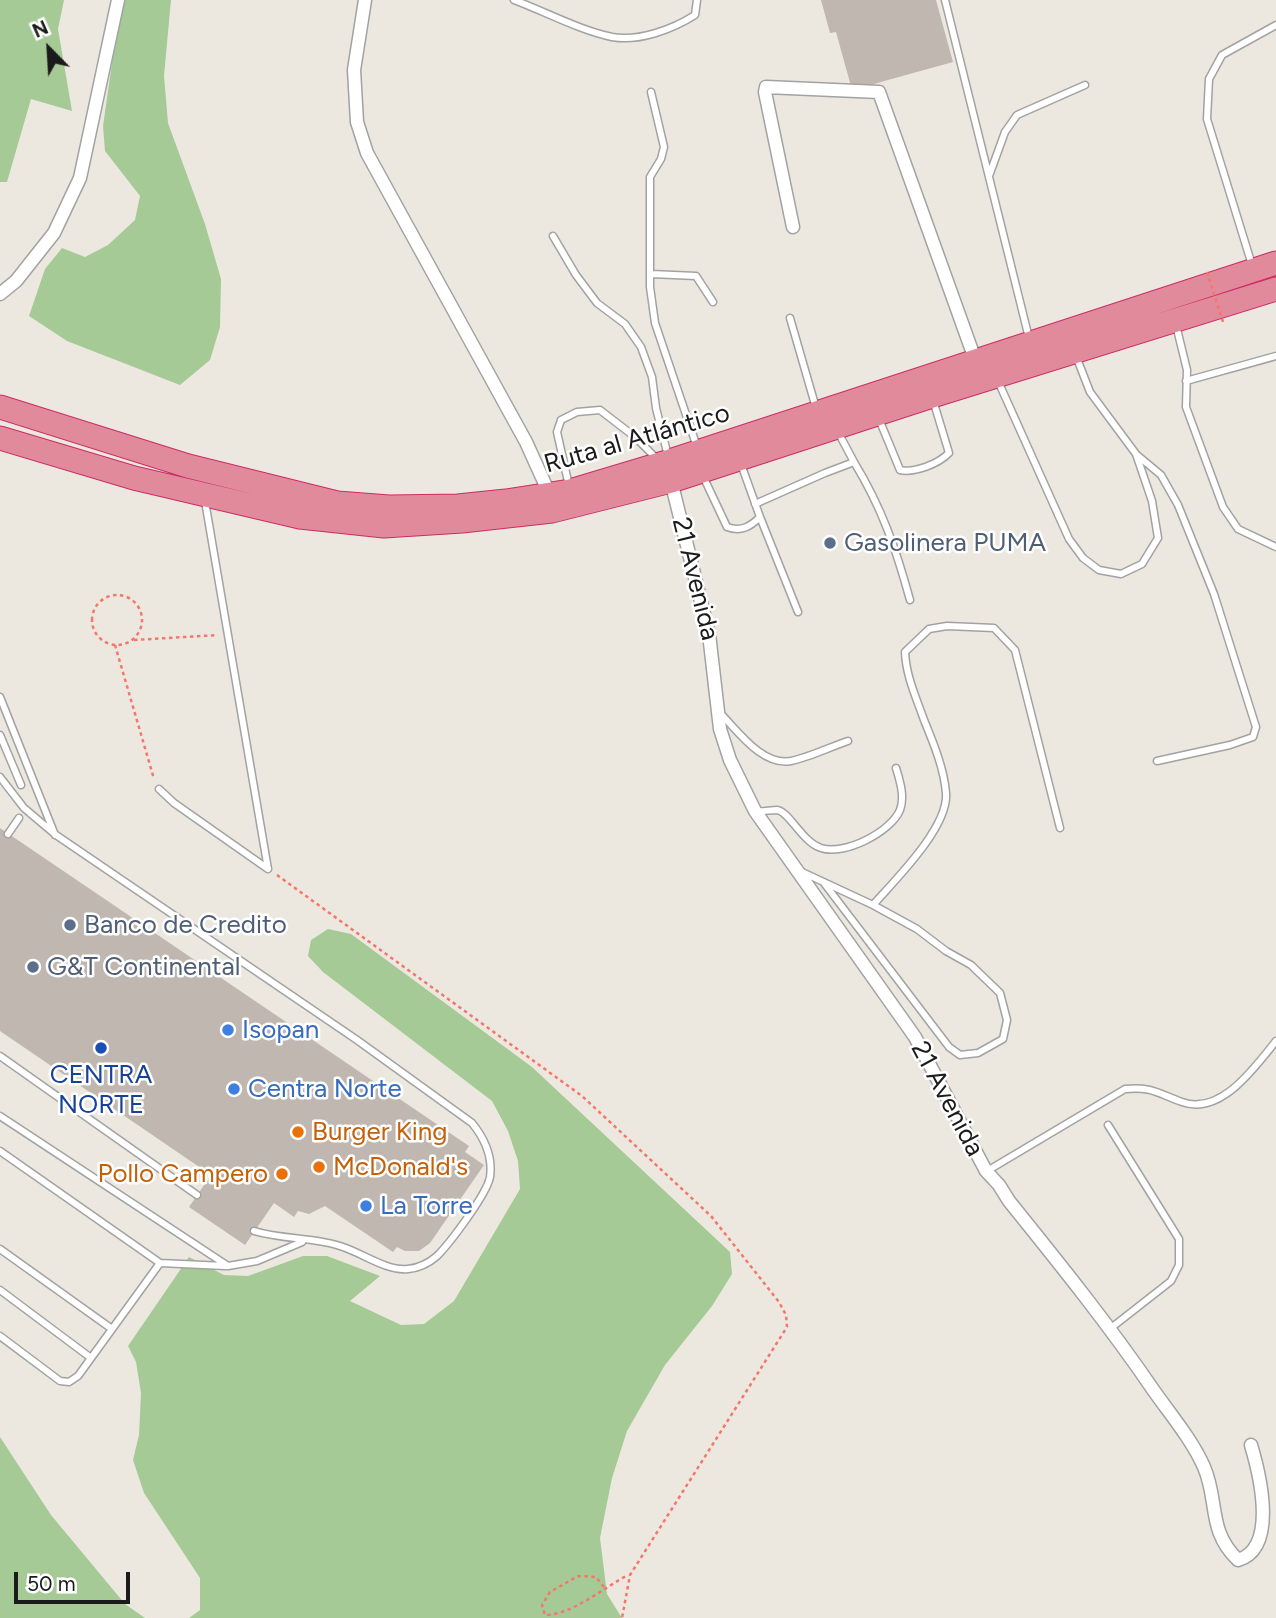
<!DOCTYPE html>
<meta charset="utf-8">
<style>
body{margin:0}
#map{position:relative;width:1276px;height:1618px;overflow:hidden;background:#ece8e0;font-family:Figtree,sans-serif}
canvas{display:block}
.north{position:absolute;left:14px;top:14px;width:70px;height:70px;-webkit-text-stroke:5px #fff;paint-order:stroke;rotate:336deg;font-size:19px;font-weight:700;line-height:28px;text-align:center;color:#1b1b1b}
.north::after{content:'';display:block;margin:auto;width:24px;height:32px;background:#1b1b1b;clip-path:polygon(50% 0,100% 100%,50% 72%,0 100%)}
.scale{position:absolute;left:14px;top:1572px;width:116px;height:32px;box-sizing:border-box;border:4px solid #1b1b1b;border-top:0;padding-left:9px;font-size:21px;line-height:24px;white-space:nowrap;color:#1b1b1b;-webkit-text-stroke:5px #fff;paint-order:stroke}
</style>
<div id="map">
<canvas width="1276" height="1618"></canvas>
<div class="north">N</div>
<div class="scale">50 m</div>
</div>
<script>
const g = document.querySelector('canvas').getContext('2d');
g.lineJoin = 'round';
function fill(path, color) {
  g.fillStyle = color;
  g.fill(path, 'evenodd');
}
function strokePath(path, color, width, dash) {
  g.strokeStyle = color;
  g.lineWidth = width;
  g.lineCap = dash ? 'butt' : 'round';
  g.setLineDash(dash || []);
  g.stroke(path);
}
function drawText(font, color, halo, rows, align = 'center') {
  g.font = font + ' Figtree,sans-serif';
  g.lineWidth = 5;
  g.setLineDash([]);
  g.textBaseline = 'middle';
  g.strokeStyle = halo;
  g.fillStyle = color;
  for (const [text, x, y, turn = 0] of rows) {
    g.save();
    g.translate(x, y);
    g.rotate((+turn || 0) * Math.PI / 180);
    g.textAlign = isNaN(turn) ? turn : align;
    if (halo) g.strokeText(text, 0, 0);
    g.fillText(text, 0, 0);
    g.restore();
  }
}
fill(new Path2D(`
 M0 0H64L58 29 72 111 31 99 7 182H0Z
 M121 0H171L164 76 168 123 205 224 221 279 220 327 210 360 180 385 67 341 29 316 45 269 62 248 85 257 108 245 135 220 140 196 105 151 103 126Z
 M328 929 351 934 532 1067 730 1252 732 1274 712 1306 665 1365 627 1431 612 1478 600 1538 607 1594 622 1618H189L200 1610V1578L144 1493 133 1460 139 1435 141 1393 136 1362 128 1346 189 1257 224 1275 248 1276 303 1256H327L380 1276 350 1301 401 1325 424 1324 454 1301 520 1189 518 1161 508 1131 492 1101 323 972 308 956 311 940Z
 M0 1437 51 1515 125 1604 145 1618H0Z`), '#a6ca96');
fill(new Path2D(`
 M821 0H936L953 62 852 90 836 32 830 33Z
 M0 828 469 1146 465 1152 484 1165 430 1243 419 1251H405L397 1247 393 1252 325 1206 309 1214 298 1211 294 1217 274 1203 245 1245 189 1207 211 1175 0 1031Z`), '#c0b7b0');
const lane = new Path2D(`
 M514 0C546 12 579 30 612 37 639 42 673 29 695 15L697 0
 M945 0 1029 338
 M651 92 664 147 661 159 650 177V287L655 323 697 447
 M989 176 1005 132 1017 115 1085 85
 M553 236 576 275 597 303 625 324 641 347 652 377 656 408 668 456
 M1252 265 1207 119 1209 79 1222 55 1276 25
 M651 274 696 276 713 302
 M790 318 816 408
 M1176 325 1187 370 1186 407 1223 507 1238 529 1276 547
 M998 381 1069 539 1083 558 1099 570 1121 574 1142 564 1158 538 1152 501 1136 454 1090 392 1076 356
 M1186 381 1276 356
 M879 419 900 470C915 473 938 464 949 453L933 400
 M1137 455 1161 475 1178 505 1214 594 1256 727 1253 737 1230 745 1157 761
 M854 462C882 508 896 549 910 600
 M703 476 727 527C741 532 750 527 760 517L741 464
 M569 486 557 432 561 420 577 412 600 410 635 437 658 460
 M205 501 268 869
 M755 504 825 473 854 462 838 432
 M760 517 798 612
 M0 697 55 835
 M720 713C738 731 762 766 791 761 810 757 830 747 848 741
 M0 735 21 785
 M0 777 24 808 56 835 357 1040 472 1123C485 1139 493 1156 490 1177 487 1194 450 1243 437 1256 429 1263 419 1268 408 1269 386 1271 364 1254 343 1247 316 1237 284 1240 254 1231
 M159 789 174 803 268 869
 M755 811C762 812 770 810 777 810 789 811 802 842 821 848 844 856 891 832 900 810 905 797 900 781 896 768
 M8 834 19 818
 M802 872 873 905 917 929 946 951 971 965 1000 993 1007 1020 1003 1039 978 1053 960 1055 949 1047 824 883
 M873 905C895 880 949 827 946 793 944 768 933 742 924 720 916 697 906 676 905 652L929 629 947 626 994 628 1015 650 1060 828
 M0 1056 197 1195
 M0 1116 228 1266 257 1261 302 1242
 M1108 1125 1179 1239V1265L1171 1281 1111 1328
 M0 1151 160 1263 225 1266
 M987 1171 1125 1089C1151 1086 1159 1094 1182 1102 1221 1116 1255 1067 1276 1041
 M0 1249 112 1329
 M0 1290 91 1358
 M0 1336 60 1381 69 1382 78 1376 160 1263`);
const street = new Path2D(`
 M365 0 354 70 357 122 367 153 526 442 550 495
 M793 227 765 92 766 87 879 92 976 362
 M0 294 16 281 54 233 80 178 118 0
 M671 481 709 634 720 729 730 760 755 811 915 1037 986 1171 999 1185 1009 1201C1059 1263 1109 1325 1154 1391 1171 1415 1192 1440 1204 1467 1219 1502 1207 1530 1238 1560 1276 1549 1262 1482 1251 1445`);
const highway = new Path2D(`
 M0 407 188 466 337 503 389 507 458 506 506 501 570 491 670 461 1276 263
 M0 438 134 478 300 517 384 526 462 521 552 511 671 481 932 396 1276 289`);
strokePath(lane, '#a2a2a2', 9);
strokePath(street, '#a2a2a2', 15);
strokePath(highway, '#cd2b64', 25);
strokePath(new Path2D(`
 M92 620a25 25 0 1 1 50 0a25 25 0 1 1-50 0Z
 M134 640 218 635
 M115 645 154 779
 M277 875 582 1096 711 1216 779 1302 786 1315 787 1327 630 1575 622 1618
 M604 1587 596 1577 578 1576 550 1592 542 1605 545 1615C572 1615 603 1588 628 1575`), '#f3776a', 2.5, [3.5, 3.5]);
strokePath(lane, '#fff', 6);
strokePath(street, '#fff', 12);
strokePath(highway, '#e18a9b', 23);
strokePath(new Path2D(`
 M1207 272 1224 325`), '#f3776a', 2.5, [3.5, 3.5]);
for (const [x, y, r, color] of [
 [830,543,7,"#5c6f8a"],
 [70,925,7,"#5c6f8a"],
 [33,967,7,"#5c6f8a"],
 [228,1030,7,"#3f7fe0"],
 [101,1048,7,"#1a4fb4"],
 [234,1089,7,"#3f7fe0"],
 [298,1132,7,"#e8710a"],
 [319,1167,7,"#e8710a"],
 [282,1174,7,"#e8710a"],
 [366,1206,7,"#3f7fe0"]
]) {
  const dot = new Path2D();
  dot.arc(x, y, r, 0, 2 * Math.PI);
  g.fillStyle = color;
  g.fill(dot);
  strokePath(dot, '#fff', 2.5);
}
drawText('26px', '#1b1b1b', '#fff', [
 ["Ruta al Atlántico",637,439,-16],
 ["21 Avenida",695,579,76],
 ["21 Avenida",947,1099,62]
]);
drawText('26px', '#4e5e75', '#fff', [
 ["Gasolinera PUMA",844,543],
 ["Banco de Credito",84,925],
 ["G&T Continental",47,967]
], 'left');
drawText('26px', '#366cbe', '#fff', [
 ["Isopan",242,1030],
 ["Centra Norte",248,1089],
 ["La Torre",380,1206]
], 'left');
drawText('26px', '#164399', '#fff', [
 ["CENTRA",101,1075],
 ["NORTE",101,1105]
]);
drawText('26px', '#c56008', '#fff', [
 ["Burger King",312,1132],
 ["McDonald's",333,1167],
 ["Pollo Campero",268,1174,"right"]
], 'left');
</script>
